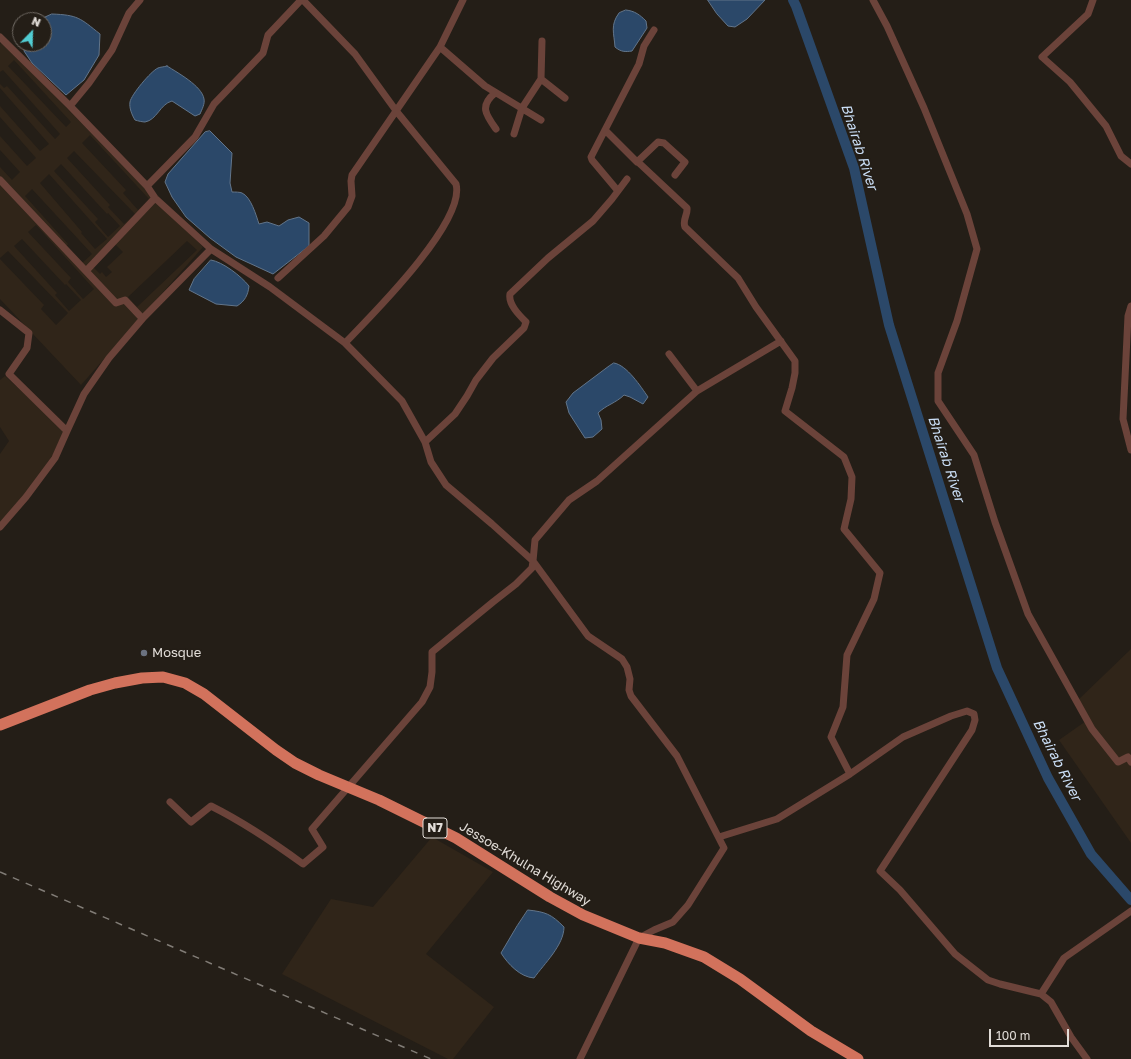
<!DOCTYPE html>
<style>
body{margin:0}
#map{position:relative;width:1131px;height:1059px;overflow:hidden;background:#241e17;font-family:"Golos Text",sans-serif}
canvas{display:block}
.north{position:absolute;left:12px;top:12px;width:40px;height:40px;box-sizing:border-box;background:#241e17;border:1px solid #706a64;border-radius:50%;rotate:23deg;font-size:11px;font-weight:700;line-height:16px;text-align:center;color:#e2ddd8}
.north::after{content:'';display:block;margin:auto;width:14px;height:18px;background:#51ccd2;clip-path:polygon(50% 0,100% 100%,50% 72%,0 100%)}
.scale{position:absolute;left:989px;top:1029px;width:80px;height:18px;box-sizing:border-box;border:2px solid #e2ddd8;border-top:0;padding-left:5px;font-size:12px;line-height:14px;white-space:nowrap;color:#e2ddd8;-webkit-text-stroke:3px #241e17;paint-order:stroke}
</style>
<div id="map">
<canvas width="1131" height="1059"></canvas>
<div class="north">N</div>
<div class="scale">100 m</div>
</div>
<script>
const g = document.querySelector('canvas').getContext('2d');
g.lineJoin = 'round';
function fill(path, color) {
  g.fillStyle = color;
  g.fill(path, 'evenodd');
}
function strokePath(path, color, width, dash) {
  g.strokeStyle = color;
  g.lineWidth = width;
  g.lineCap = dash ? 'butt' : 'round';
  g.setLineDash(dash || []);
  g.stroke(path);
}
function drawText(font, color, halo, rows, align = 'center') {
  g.font = font + ' "Golos Text",sans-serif';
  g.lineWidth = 3;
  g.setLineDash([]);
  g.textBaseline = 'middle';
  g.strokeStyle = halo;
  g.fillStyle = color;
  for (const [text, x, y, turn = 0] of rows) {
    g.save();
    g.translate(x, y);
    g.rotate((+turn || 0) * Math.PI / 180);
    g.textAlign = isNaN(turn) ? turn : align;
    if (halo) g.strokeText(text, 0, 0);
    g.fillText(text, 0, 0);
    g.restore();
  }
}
fill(new Path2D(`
 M2 42 203 247 81 385 0 299V259L44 305 41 309 56 325 68 313 8 251 0 258V167L12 180 20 172 0 150V136L27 166 36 158 0 117V106L40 151 49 144 0 88V84L4 88 7 86 55 139 60 134 3 70 0 72V44ZM14 60 71 122 66 127 8 66ZM90 135 149 199 138 210 123 193 126 190 82 143ZM74 151 135 214 124 224 108 207 110 205 67 158ZM61 164 107 214 108 213 120 226 108 237 95 222 98 219 54 171ZM49 174 107 239 95 249 81 233 82 232 40 183ZM32 189 92 254 81 264 66 247 68 244 25 196ZM36 225 94 289 83 299 68 282 71 278 28 232ZM22 239 65 285 66 284 81 300 69 311 55 295 57 293 14 246ZM187 241 197 250 137 307 128 297ZM115 244 123 252 107 267 112 272 106 277 102 272 100 274 92 266Z
 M5 376 64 430 53 455 25 493 0 524V454L9 441 0 427V380Z
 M1131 649V843L1059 740 1086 721 1077 701Z
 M432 837 493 872 426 954 494 1007 453 1059H448L282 974 331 899 373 907Z`), '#302519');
const water = new Path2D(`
 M708 0H765L747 19 735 27 728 26 717 14Z
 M626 10C635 11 640 15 646 21L647 28 632 51C625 52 621 52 615 47 614 33 610 25 619 13Z
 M52 14C78 15 80 18 100 34L99 55 84 80 66 95 32 63 24 51 25 44H44V20H39Z
 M167 66C178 73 202 86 204 99 205 104 202 109 200 114L195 116 172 101C160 104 157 120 145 122 143 122 138 121 135 120 132 115 129 108 130 102 131 95 151 71 158 68 160 67 164 67 167 66Z
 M210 131 232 153 230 183 232 192C235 192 240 192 242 193 251 197 256 215 259 224L267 222 279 226 288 220 299 217 309 223V246L273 274 236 257 210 238 186 217 172 197 165 182 168 174 205 132Z
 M211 260C223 262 241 276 249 286 248 295 245 301 237 306L216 304 189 290 194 279Z
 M614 363C627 365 641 387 648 397L643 404 630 397 624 395C616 403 606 405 598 413L601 420 602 429 593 437 585 438 569 413 566 402 573 393 609 366Z
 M528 910C546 912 551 914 564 927 564 945 544 964 534 978 520 977 508 964 501 953L517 926Z`);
fill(water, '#2b4869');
strokePath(water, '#62758a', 1);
strokePath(new Path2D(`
 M793 0 796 6 854 168 889 325 997 668 1048 778 1091 854 1131 900`), '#2b4869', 10);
strokePath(new Path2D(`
 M140 0 129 13 112 50 89 83 70 106 147 186 155 198 211 249 270 287 345 343
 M873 0 887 26 924 108 967 214 977 249 957 321 938 373V401L974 455 995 522 1028 614 1092 729 1118 762 1128 757 1131 762
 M1093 0 1088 14 1042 57 1070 82 1106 126 1121 156 1131 164
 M0 37 70 106
 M542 41 541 79 565 98
 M440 47 485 86 541 120
 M495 93C479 106 486 115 496 129
 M605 130 637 162 658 142 664 143 685 162 675 175
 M514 134 522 108 541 79
 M638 162 687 208C688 215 682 220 685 227L738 278 756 307 795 361V373L792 388 785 411 844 457 852 477 851 499 844 529 880 573 874 599 847 655 843 707 831 737 850 774
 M0 180 116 303 125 300 141 317
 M147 186 195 137 214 104 263 53 268 35 301 0
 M618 191 592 160 591 157 639 64 644 46 654 30
 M86 271 155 198
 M278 278 324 236 348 207 352 196 351 181 352 175 440 47 463 0
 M1131 306 1128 316 1123 419 1131 450
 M0 310 29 333 27 348 9 374 67 431 55 458 26 497 0 527
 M669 354 697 391
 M67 431 84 394 109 358 144 317 211 249
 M425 442 455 414 467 396 476 380 493 358 524 328 526 322C519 315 508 304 510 294L548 258 593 221 612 199 627 179
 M170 802 191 822 211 806C243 822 273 842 303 864L323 847 312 829 422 702 430 687 432 672V652L493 602 516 584 532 568 533 561 492 524 446 485 431 462 425 442 402 401 345 343C371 316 466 222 456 184L397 112 355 54 303 0
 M719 837 777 819 850 774 903 737 951 716 967 711 974 714 975 720 972 730 880 871 900 890 955 954 988 980 1000 984 1041 994 1051 1002 1071 1037 1087 1059
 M1041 994 1064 958 1131 911
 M580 1059 639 938 654 930 673 922 688 905 724 848 677 756 631 696 629 690 630 679 627 667 622 659 588 636 533 561 535 540 569 500 597 481 697 391 781 341`), '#6b433a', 7);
strokePath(new Path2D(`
 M0 725 90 690 115 683 142 678 163 677 185 683 204 694 276 750 295 763 319 775 379 800 456 838 550 897 583 915 639 938 665 943 704 957 740 979 811 1031 858 1059`), '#d2725c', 11);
strokePath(new Path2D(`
 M0 872 431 1059`), '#817c76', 1.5, [7, 7]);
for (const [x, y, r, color] of [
 [144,653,4,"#6b7280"]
]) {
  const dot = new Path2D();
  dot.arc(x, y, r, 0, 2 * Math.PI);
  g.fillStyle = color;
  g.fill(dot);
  strokePath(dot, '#241e17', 1.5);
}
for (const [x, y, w] of [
 [435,828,24]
]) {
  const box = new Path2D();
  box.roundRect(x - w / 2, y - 10, w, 20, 3);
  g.fillStyle = '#241e17';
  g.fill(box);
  strokePath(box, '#e2ddd8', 1);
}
drawText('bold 12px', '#e2ddd8', null, [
 ["N7",435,828]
]);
drawText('13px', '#e2ddd8', '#241e17', [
 ["Mosque",152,653]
], 'left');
drawText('13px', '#e2ddd8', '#241e17', [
 ["Jessoe-Khulna Highway",525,864,31]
]);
drawText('italic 14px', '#cbdff7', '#241e17', [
 ["Bhairab River",859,147,72],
 ["Bhairab River",946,459,72],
 ["Bhairab River",1057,760,63]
]);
</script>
